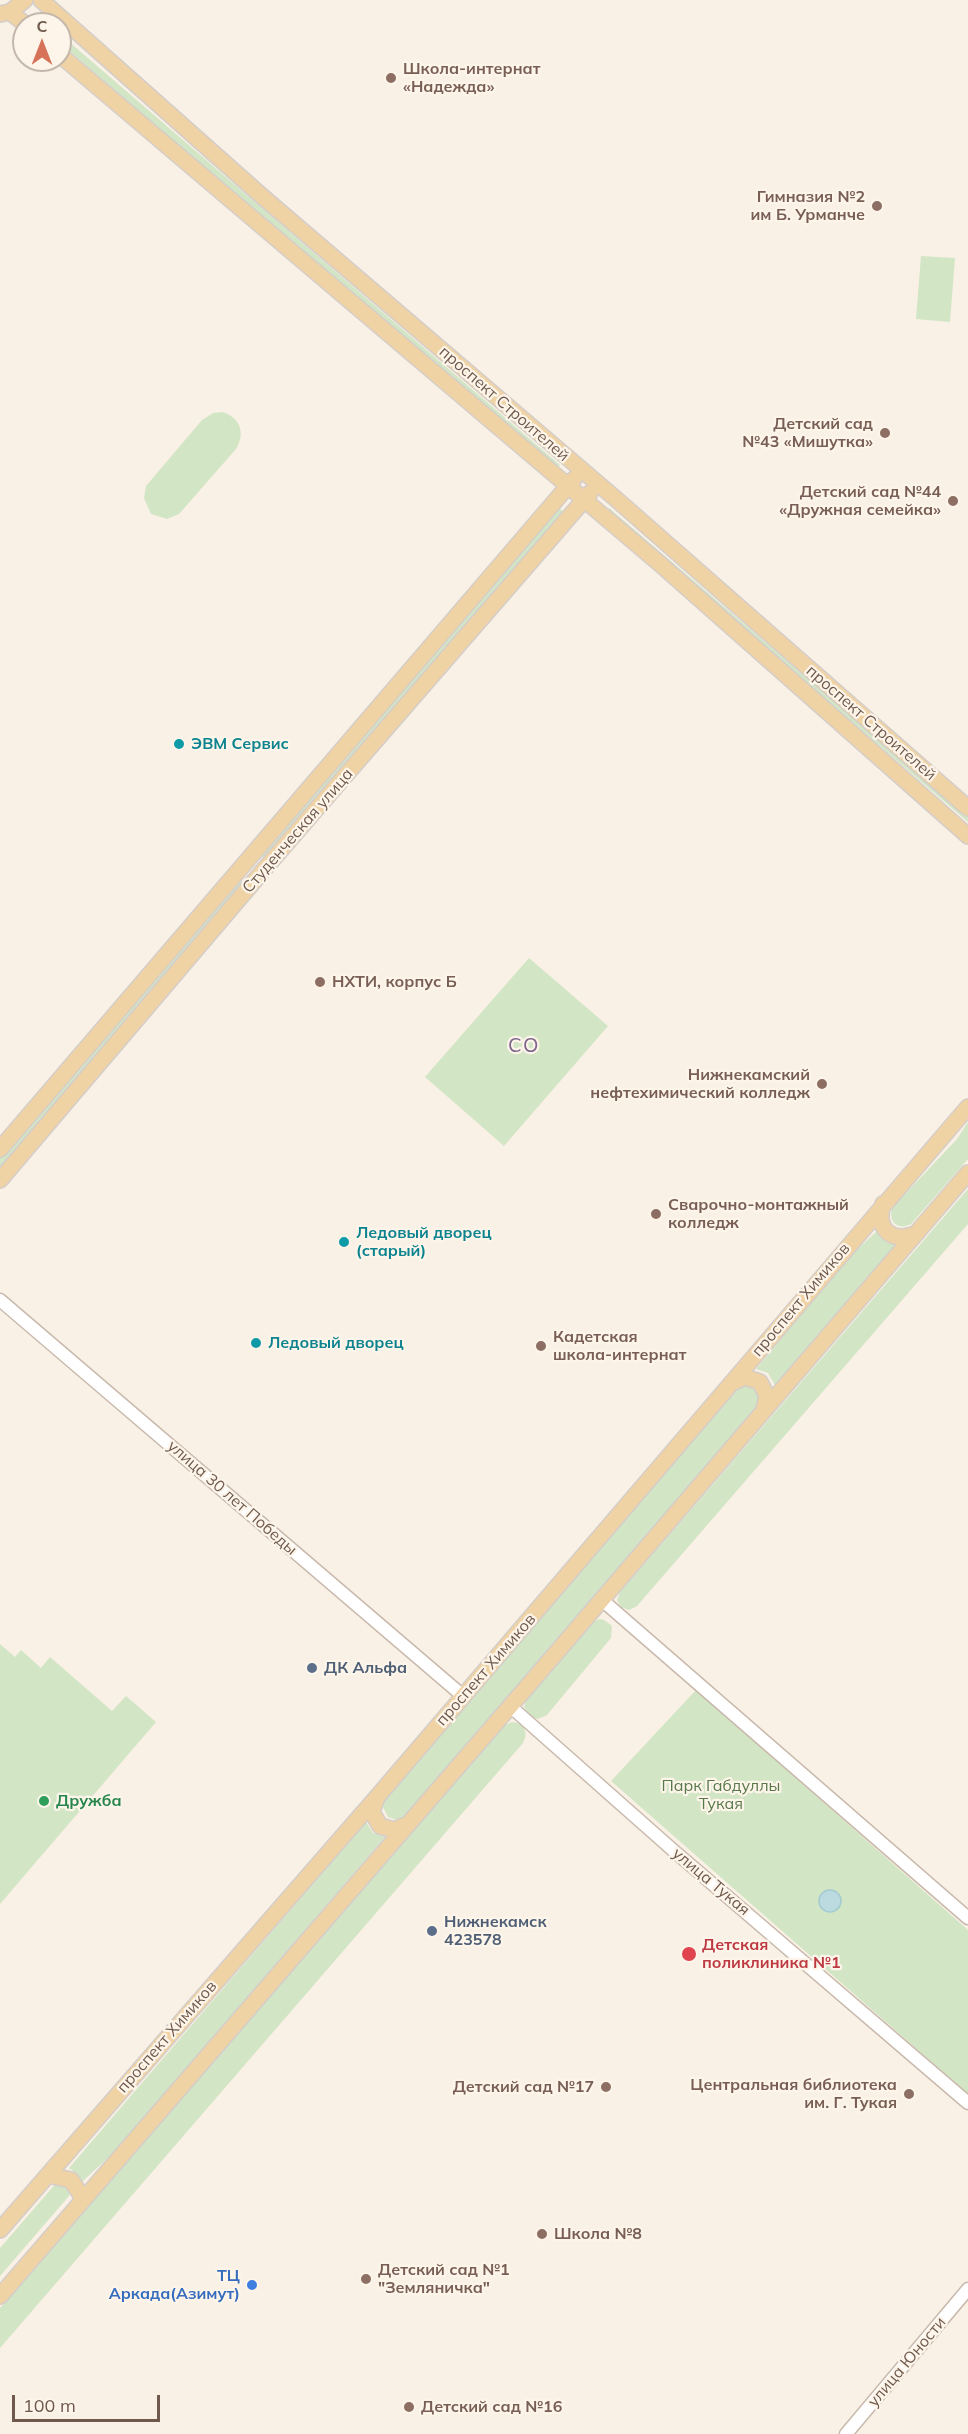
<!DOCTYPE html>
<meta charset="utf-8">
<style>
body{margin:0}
#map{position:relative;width:968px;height:2434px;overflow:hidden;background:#f9f1e5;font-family:Mulish,sans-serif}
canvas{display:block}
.north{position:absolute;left:12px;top:12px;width:60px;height:60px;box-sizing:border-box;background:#fdf5ea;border:2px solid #c4b7ab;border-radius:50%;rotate:0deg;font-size:16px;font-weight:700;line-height:24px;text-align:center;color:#6f594d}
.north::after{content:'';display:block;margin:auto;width:21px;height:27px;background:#d57258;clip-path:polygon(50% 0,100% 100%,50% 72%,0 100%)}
.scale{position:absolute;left:12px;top:2395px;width:148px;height:27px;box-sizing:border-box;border:3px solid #6f594d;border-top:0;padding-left:8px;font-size:18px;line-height:21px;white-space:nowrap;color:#6f594d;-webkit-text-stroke:4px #fdf5ea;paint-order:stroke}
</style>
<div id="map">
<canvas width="968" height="2434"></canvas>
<div class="north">С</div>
<div class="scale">100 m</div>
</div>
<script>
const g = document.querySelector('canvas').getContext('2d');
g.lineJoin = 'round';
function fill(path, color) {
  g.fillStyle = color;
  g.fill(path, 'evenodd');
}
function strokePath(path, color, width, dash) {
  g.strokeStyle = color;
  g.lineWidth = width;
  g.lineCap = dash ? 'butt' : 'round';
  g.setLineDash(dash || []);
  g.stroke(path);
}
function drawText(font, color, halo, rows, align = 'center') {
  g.font = font + ' Mulish,sans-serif';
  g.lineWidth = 4.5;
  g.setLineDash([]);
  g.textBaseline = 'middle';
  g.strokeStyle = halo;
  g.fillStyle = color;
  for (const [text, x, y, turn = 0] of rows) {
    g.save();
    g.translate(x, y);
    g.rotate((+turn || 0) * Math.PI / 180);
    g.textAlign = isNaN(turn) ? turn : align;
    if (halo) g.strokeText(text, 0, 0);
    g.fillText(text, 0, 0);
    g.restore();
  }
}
fill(new Path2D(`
 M60 34 560 465 555 470 60 43Z
 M921 256 955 258 950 322 916 319Z
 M222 412C240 417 246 433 236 449L179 514 167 519 151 514 144 498 146 486 202 420 213 413Z
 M559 508 564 512 265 859 260 854Z
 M609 508 968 816V822L607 511Z
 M239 878 245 884 0 1170V1158Z
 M529 958 608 1026 504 1146 425 1077Z
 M968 1122V1159L911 1224C898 1231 888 1222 892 1208L957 1139Z
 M968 1189V1224L637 1606 629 1610 621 1607 617 1600 620 1592Z
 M877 1231 881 1238 895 1245 776 1387 768 1373 756 1369 848 1258Z
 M752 1383 761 1395 758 1405 407 1815 397 1820 388 1817 383 1807 386 1797 737 1387 741 1384Z
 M599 1619 604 1620 612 1626 611 1638 547 1715 538 1719 530 1717 524 1707 527 1698 590 1624Z
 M0 1644 15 1657 21 1650 41 1668 50 1657 112 1711 126 1696 156 1722 0 1904Z
 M696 1690 968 1930V2094L611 1781Z
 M512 1722C524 1723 529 1732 523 1743L0 2348V2308L503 1726Z
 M366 1822 373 1833 385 1837 113 2153 82 2182 79 2176 69 2168Z
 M58 2181 63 2182 70 2190 69 2196 0 2276V2248Z`), '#d2e5c5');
const water = new Path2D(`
 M819 1901a11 11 0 1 1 22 0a11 11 0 1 1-22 0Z`);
fill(water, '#bcdbe0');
strokePath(water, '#a3cad1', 1.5);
const minor = new Path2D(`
 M0 1300 463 1696
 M602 1600 968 1918
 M510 1706 674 1851 968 2103
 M846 2434 968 2289`);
const major = new Path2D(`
 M41 0 264 198 616 499 968 808
 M10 12 25 24
 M0 14 10 12 25 0
 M60 55 660 564 968 836
 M0 1149 574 479
 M0 1180 267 866 590 493
 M883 1204C875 1230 893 1244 917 1233
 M732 1383 745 1377 760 1382 767 1396 764 1409
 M377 1797 372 1812 380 1826 394 1830 406 1825
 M48 2175 71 2180 81 2195V2201
 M0 2230 377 1797 968 1107
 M0 2296 526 1688 968 1173`);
strokePath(minor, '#c9b9ac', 15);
strokePath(major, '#d4cdca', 18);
strokePath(minor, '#fff', 12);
strokePath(major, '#f0d3a5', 15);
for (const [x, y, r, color] of [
 [391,78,6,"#8d6e63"],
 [877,206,6,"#8d6e63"],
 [885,433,6,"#8d6e63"],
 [953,501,6,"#8d6e63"],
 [179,744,6,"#0f9aa8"],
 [320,982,6,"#8d6e63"],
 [822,1084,6,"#8d6e63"],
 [656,1214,6,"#8d6e63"],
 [344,1242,6,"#0f9aa8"],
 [256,1343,6,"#0f9aa8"],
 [541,1346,6,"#8d6e63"],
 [312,1668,6,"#5c6f8a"],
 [44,1801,6,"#2e9e5b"],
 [432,1931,6,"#5c6f8a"],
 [689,1954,8,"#e0444e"],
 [606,2087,6,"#8d6e63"],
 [909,2094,6,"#8d6e63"],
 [542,2234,6,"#8d6e63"],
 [366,2279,6,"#8d6e63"],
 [252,2285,6,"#3f7fe0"],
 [409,2407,6,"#8d6e63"]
]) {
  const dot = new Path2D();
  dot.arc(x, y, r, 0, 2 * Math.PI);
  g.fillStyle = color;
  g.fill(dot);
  strokePath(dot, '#fdf5ea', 2);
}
drawText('bold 16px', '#785e54', '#fdf5ea', [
 ["Школа-интернат",403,69],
 ["«Надежда»",403,87],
 ["Гимназия №2",865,197,"right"],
 ["им Б. Урманче",865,215,"right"],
 ["Детский сад",873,424,"right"],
 ["№43 «Мишутка»",873,442,"right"],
 ["Детский сад №44",941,492,"right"],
 ["«Дружная семейка»",941,510,"right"],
 ["НХТИ, корпус Б",332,982],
 ["Нижнекамский",810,1075,"right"],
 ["нефтехимический колледж",810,1093,"right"],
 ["Сварочно-монтажный",668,1205],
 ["колледж",668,1223],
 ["Кадетская",553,1337],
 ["школа-интернат",553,1355],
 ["Центральная библиотека",897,2085,"right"],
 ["им. Г. Тукая",897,2103,"right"],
 ["Детский сад №17",594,2087,"right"],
 ["Школа №8",554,2234],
 ["Детский сад №1",378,2270],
 ["\"Земляничка\"",378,2288],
 ["Детский сад №16",421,2407]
], 'left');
drawText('16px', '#6f594d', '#fdf5ea', [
 ["проспект Строителей",504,404,41],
 ["проспект Строителей",871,723,41],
 ["Студенческая улица",298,831,-49],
 ["проспект Химиков",801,1300,-50],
 ["улица 30 лет Победы",232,1498,41],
 ["проспект Химиков",486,1670,-49],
 ["улица Тукая",711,1882,40],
 ["проспект Химиков",167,2037,-49],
 ["улица Юности",907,2362,-50]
]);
drawText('bold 16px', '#0d838f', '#fdf5ea', [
 ["ЭВМ Сервис",191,744],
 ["Ледовый дворец",356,1233],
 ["(старый)",356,1251],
 ["Ледовый дворец",268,1343]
], 'left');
drawText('bold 16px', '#4e5e75', '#fdf5ea', [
 ["ДК Альфа",324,1668],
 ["Нижнекамск",444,1922],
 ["423578",444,1940]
], 'left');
drawText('16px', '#58794a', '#fdf5ea', [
 ["Парк Габдуллы",721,1786],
 ["Тукая",721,1804]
]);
drawText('bold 16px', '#27864d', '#fdf5ea', [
 ["Дружба",56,1801]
], 'left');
drawText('bold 16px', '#be3a42', '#fdf5ea', [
 ["Детская",702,1945],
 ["поликлиника №1",702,1963]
], 'left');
drawText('bold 16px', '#366cbe', '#fdf5ea', [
 ["ТЦ",240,2276],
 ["Аркада(Азимут)",240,2294]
], 'right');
g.letterSpacing = '1.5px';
drawText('20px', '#7d668b', '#fdf5ea', [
 ["СО",524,1046]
]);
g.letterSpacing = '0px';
</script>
